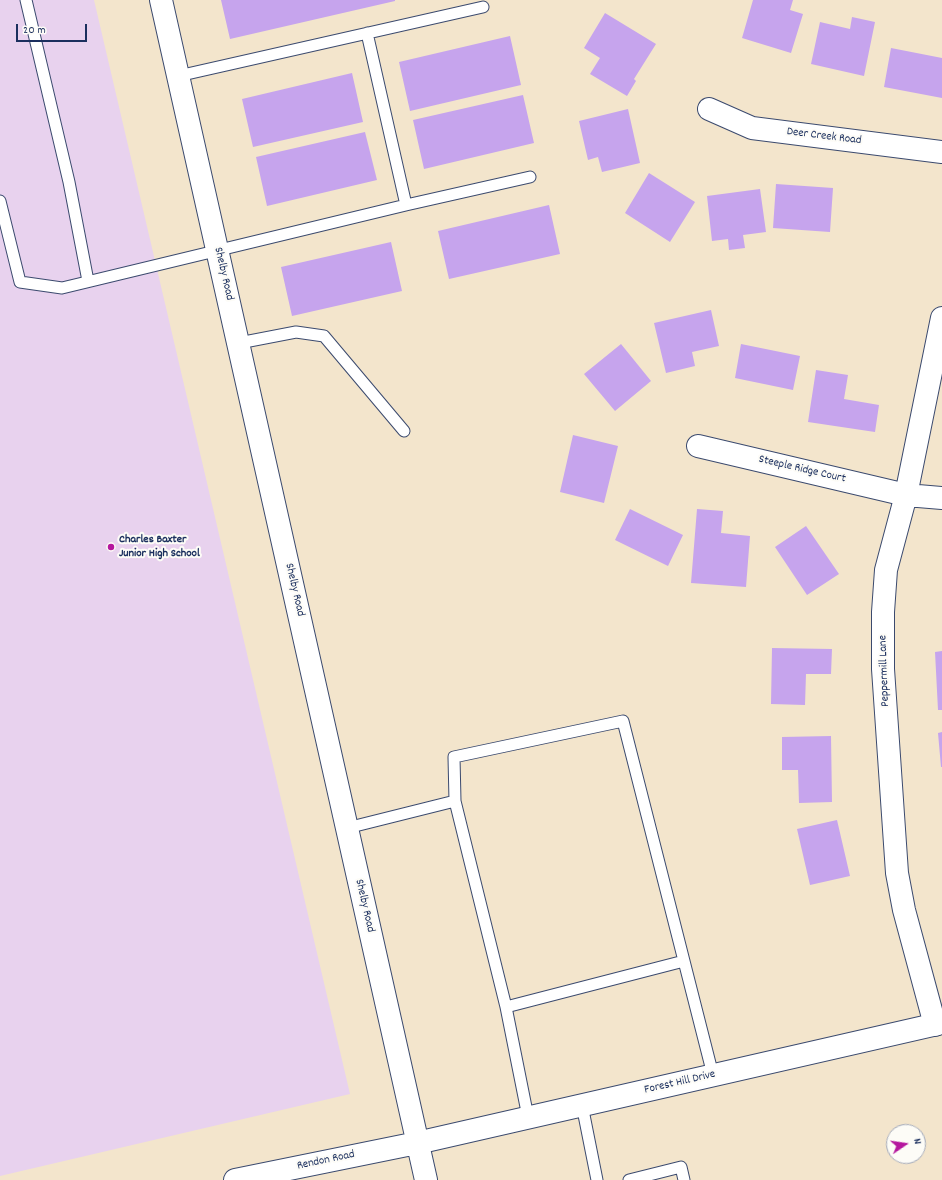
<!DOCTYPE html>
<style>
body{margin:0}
#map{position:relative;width:942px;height:1180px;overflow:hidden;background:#f3e5cc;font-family:Dekko,sans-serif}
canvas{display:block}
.north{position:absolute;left:886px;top:1124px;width:40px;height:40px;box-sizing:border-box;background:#fdfcf7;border:1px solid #a3aaba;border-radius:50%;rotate:77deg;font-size:11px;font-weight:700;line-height:16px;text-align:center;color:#1b2f5e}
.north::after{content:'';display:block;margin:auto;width:14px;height:18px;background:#b5179e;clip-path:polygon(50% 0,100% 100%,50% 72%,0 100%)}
.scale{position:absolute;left:16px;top:24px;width:71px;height:18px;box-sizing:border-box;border:2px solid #1b2f5e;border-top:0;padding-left:5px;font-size:12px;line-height:14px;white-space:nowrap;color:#1b2f5e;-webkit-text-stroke:3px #fdfcf7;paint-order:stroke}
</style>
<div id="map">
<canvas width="942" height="1180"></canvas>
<div class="north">N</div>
<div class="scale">20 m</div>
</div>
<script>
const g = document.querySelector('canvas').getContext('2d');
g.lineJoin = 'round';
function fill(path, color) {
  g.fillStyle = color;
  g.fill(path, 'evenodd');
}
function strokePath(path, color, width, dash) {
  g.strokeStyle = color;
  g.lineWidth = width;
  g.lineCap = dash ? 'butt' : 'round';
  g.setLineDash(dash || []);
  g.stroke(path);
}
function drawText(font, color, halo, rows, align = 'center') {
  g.font = font + ' Dekko,sans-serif';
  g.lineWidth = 4;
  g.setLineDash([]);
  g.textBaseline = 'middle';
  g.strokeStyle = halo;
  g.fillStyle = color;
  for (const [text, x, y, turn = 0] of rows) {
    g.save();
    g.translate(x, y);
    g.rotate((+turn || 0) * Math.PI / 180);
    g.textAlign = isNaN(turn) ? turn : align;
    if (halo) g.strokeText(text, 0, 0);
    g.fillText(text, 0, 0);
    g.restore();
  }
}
fill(new Path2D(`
 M0 0H94L350 1094 0 1176Z`), '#e8d2ee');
fill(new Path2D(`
 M221 0H395V1L230 39Z
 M753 0H793L790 10 803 14 791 53 742 38Z
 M605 13 656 44 634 79 636 81 627 96 590 74 600 58 584 48Z
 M852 17 875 22 864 76 811 64 820 22 850 29Z
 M510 36 521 85 410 111 399 62Z
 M891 48 942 58V98L884 87Z
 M352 73 363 122 253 147 242 99Z
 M523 95 534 143 424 169 413 120Z
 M628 109 640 163 602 172 598 157 588 160 579 121Z
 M365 132 377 180 267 206 256 157Z
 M649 173 695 202 670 242 625 213Z
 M776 184 833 188 830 232 773 228Z
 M760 189 766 232 743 235 745 248 729 250 728 239 712 241 707 196Z
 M549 205 560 254 449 279 438 231Z
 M391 242 402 291 292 316 281 267Z
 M711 310 719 346 692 352 695 366 666 373 654 323Z
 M621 344 651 381 615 411 584 374Z
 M741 344 800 356 793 390 735 378Z
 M816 370 848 375 844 399 879 405 875 432 808 422Z
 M573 435 618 446 604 503 560 492Z
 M630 509 683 535 668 566 615 540Z
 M697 509 723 511 721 533 750 536 746 587 691 583Z
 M806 526 839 574 807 595 775 547Z
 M772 648 832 649 831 674H806L805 705 771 704Z
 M942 651V710H938L935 652Z
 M942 732V767H941L938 733Z
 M831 736 832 802 799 803 798 770H782V737Z
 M837 820 850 876 810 885 797 829Z`), '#c6a4ed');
const lane = new Path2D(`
 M26 0 69 182 88 281
 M367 33 406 205 530 177
 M178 76 483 7
 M0 201 20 282 62 288 406 205
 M239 343 296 332 324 336 404 431
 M455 801 506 1007
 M347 828 455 801 454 757 623 721 713 1075
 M582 1105 597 1180
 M528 1117 506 1007 684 961
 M629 1180 681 1167 684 1180`);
const street = new Path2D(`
 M709 109 752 128 942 152
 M698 446 906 495 942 498
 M935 1025 904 910 897 873 883 669V612L886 570 906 495 942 318`);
const secondary = new Path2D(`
 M161 0 426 1180
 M235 1180 417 1143 942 1023`);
strokePath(lane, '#3b4a6e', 13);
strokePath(street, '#3b4a6e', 24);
strokePath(secondary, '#3b4a6e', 24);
strokePath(lane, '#fff', 11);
strokePath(street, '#fff', 22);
strokePath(secondary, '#fff', 22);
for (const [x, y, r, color] of [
 [111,547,4,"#b5179e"]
]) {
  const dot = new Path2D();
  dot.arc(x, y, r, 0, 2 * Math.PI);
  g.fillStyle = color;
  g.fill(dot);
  strokePath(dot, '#fdfcf7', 1.5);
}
drawText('12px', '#1b2f5e', '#fdfcf7', [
 ["Deer Creek Road",824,137,7],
 ["Shelby Road",223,274,77],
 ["Steeple Ridge Court",802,470,13],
 ["Shelby Road",294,590,77],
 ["Peppermill Lane",885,671,-92],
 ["Shelby Road",364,906,77],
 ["Forest Hill Drive",680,1083,-13],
 ["Rendon Road",326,1161,-12]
]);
drawText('bold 12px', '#1b2f5e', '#fdfcf7', [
 ["Charles Baxter",119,540],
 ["Junior High School",119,554]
], 'left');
</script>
